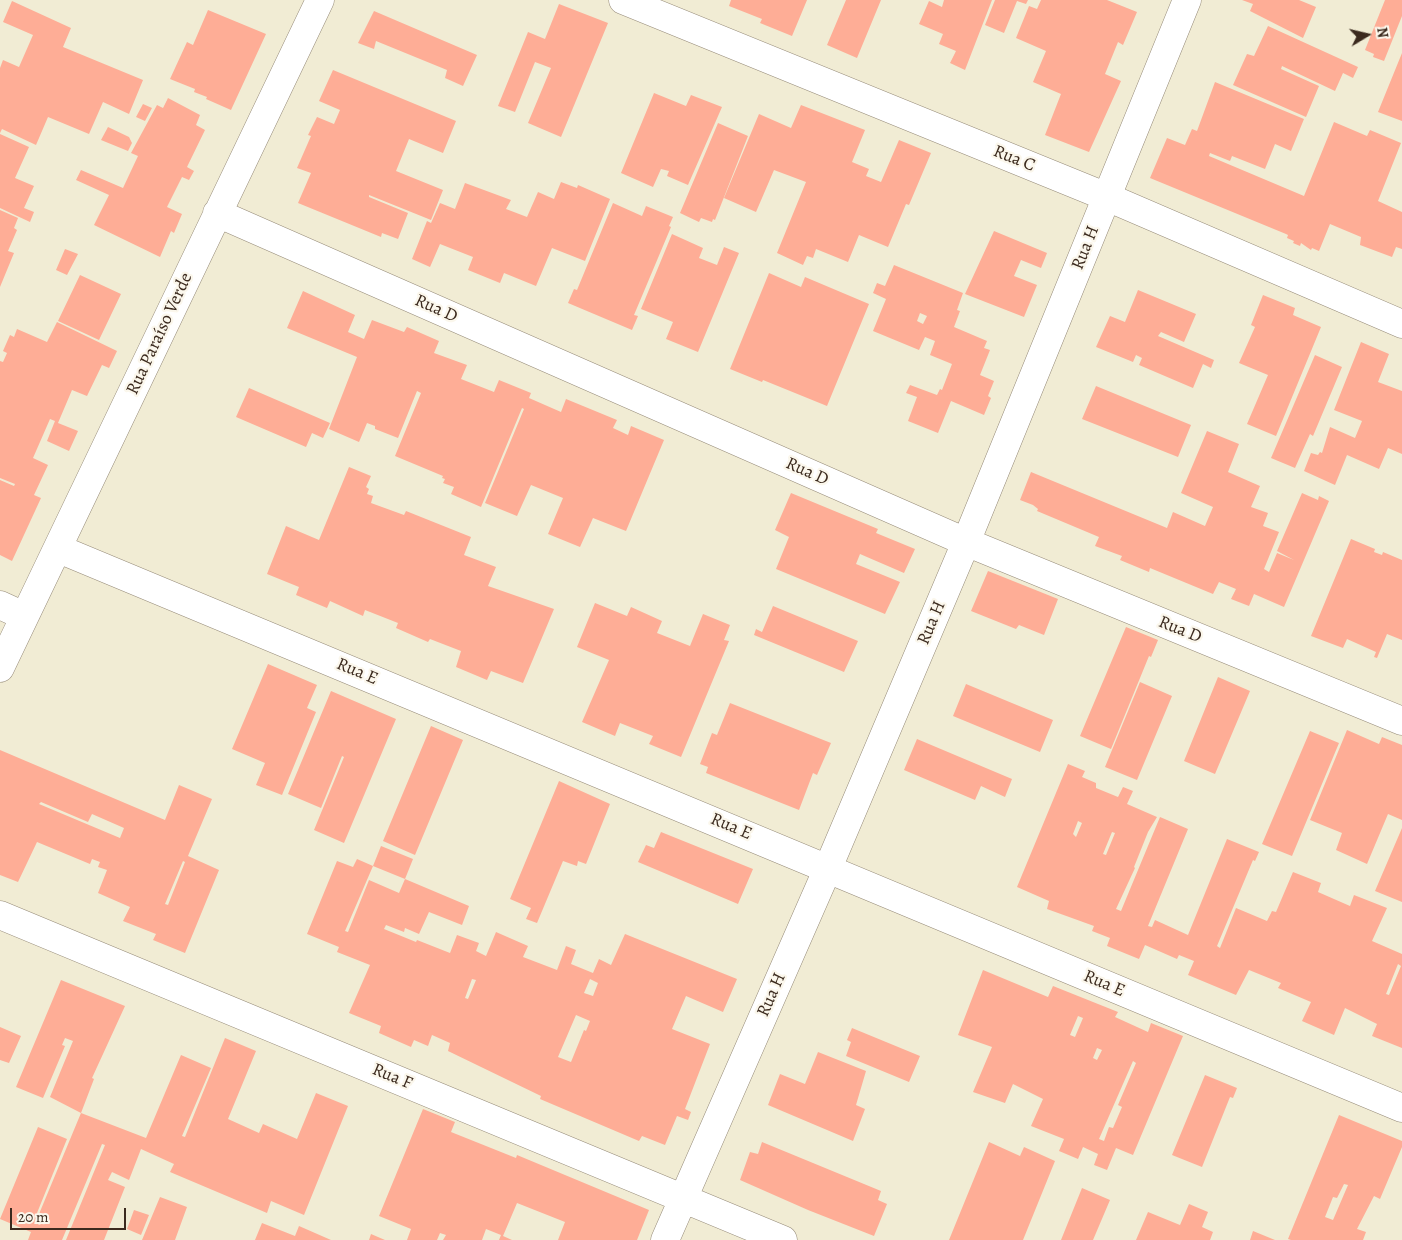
<!DOCTYPE html>
<meta charset="utf-8">
<style>
body{margin:0}
#map{position:relative;width:1402px;height:1240px;overflow:hidden;background:#f1ecd4;font-family:Alegreya,serif}
canvas{display:block}
.north{position:absolute;left:1342px;top:10px;width:50px;height:50px;-webkit-text-stroke:4px #fbf7ec;paint-order:stroke;rotate:81deg;font-size:14px;font-weight:700;line-height:20px;text-align:center;color:#3b2a1e}
.north::after{content:'';display:block;margin:auto;width:18px;height:22px;background:#3b2a1e;clip-path:polygon(50% 0,100% 100%,50% 72%,0 100%)}
.scale{position:absolute;left:10px;top:1208px;width:116px;height:22px;box-sizing:border-box;border:2px solid #3b2a1e;border-top:0;padding-left:6px;font-size:15px;line-height:18px;white-space:nowrap;color:#3b2a1e;-webkit-text-stroke:4px #fbf7ec;paint-order:stroke}
</style>
<div id="map">
<canvas width="1402" height="1240"></canvas>
<div class="north">N</div>
<div class="scale">20 m</div>
</div>
<script>
const g = document.querySelector('canvas').getContext('2d');
g.lineJoin = 'round';
function fill(path, color) {
  g.fillStyle = color;
  g.fill(path, 'evenodd');
}
function strokePath(path, color, width, dash) {
  g.strokeStyle = color;
  g.lineWidth = width;
  g.lineCap = dash ? 'butt' : 'round';
  g.setLineDash(dash || []);
  g.stroke(path);
}
function drawText(font, color, halo, rows, align = 'center') {
  g.font = font + ' Alegreya,serif';
  g.lineWidth = 4.5;
  g.setLineDash([]);
  g.textBaseline = 'middle';
  g.strokeStyle = halo;
  g.fillStyle = color;
  for (const [text, x, y, turn = 0] of rows) {
    g.save();
    g.translate(x, y);
    g.rotate((+turn || 0) * Math.PI / 180);
    g.textAlign = isNaN(turn) ? turn : align;
    if (halo) g.strokeText(text, 0, 0);
    g.fillText(text, 0, 0);
    g.restore();
  }
}
fill(new Path2D(`
 M731 0H807L792 36 760 23 762 19 729 6Z
 M846 0H881L857 58 827 45Z
 M944 0H992L965 70 950 63 956 51 939 44 943 34 919 24 929 1 942 7Z
 M995 0H1028L1026 4 1017 1 1004 33 985 25Z
 M1041 0H1107L1137 12 1123 45 1118 42 1105 74 1121 81 1089 152 1045 135 1061 94 1033 82 1046 51 1016 38 1029 6 1037 9Z
 M1242 0H1299L1316 7 1303 38 1250 11 1253 4Z
 M1385 0H1402V16L1384 61 1373 57 1374 54 1365 50Z
 M12 1 71 28 63 47 143 80 129 114 103 102 89 134 48 117 36 145 2 129 0 133V68L3 60 19 67 33 35 3 22Z
 M559 4 608 23 561 137 528 123 551 68 535 62 515 112 498 106 528 32 545 39Z
 M208 10 266 34 231 110 206 99 207 97 194 92 195 89 170 79 187 42 193 45Z
 M374 11 477 55 463 86 445 78 447 70 376 41 374 49 358 43Z
 M1268 26 1358 67 1353 78 1343 73 1335 91 1282 66 1281 69 1319 86 1306 117 1233 85 1247 54 1254 56Z
 M1402 53V121L1378 112Z
 M333 70 456 121 443 153 409 139 396 171 443 190 431 220 369 195V197L408 213 398 239 382 233 381 237 298 203 311 173 297 168 311 136 308 135 317 117 334 124 340 110 319 101Z
 M1215 82 1304 119 1291 151 1275 144 1265 169 1232 156 1230 161 1210 153 1209 156 1304 196 1334 122 1367 136 1370 130 1401 143 1378 201 1402 212V249L1396 247 1392 257 1360 245 1361 237 1330 224 1319 251 1312 248 1311 250 1301 243 1300 246 1293 243 1294 241 1287 238 1288 235 1286 234 1150 178 1167 138 1185 145 1192 129 1197 131Z
 M654 93 686 106 691 95 722 107 688 185 667 176 669 171 661 169 653 187 621 173Z
 M168 98 200 115 196 125 205 130 187 167 194 171 189 180 182 177 167 207 182 214 174 233 171 231 160 257 94 225 109 195 76 180 81 170 123 188 138 156 131 153 157 105 163 108Z
 M143 104 152 108 145 121 136 117Z
 M801 105 865 130 852 162 869 169 866 176 881 182 899 140 931 153 909 205 906 204 888 247 859 235 848 262 816 249 813 258 807 256 803 265 777 253 806 182 774 170 756 212 724 198 759 114 791 128Z
 M718 123 748 136 715 220 713 219 712 222 701 218 699 222 680 213Z
 M108 127 129 137 132 143 128 151 101 140Z
 M0 134 29 147 15 178 34 186 24 208 34 212 30 222 0 208Z
 M561 182 577 188 578 185 610 199 585 261 552 248 536 286 504 273 500 283 468 270 473 257 440 244 430 267 412 259 427 221 431 223 440 203 455 209 465 183 511 200 506 209 527 217 538 192 554 199Z
 M613 203 642 216 646 206 673 217 669 226 671 227 634 315 638 316 632 330 568 303 574 289 577 290Z
 M0 210 18 218 14 228 17 230 8 251 14 253 0 287Z
 M994 231 1047 253 1041 268 1021 260 1014 276 1037 285 1024 317 965 294Z
 M672 234 703 248 699 258 717 265 724 247 739 253 698 352 666 339 673 322 641 309Z
 M65 249 78 254 67 275 56 270Z
 M894 265 963 293 957 310 960 311 954 327 987 341 984 348 990 350 980 375 994 381 988 396 991 398 984 415 951 401 938 433 908 421 917 397 906 393 910 385 937 395 940 389 942 390 952 364 930 355 935 341 925 337 919 350 873 331 886 299 873 293 877 283 885 286ZM920 313 927 316 923 324 917 321Z
 M769 273 801 287 805 277 869 304 827 406 763 380 762 382 730 369Z
 M80 275 121 294 99 340 58 321Z
 M1138 290 1196 314 1184 342 1161 332 1158 336 1214 360 1211 368 1203 364 1193 388 1139 365 1142 358 1136 355 1133 362 1096 347 1110 316 1125 322Z
 M303 291 355 315 348 332 364 339 372 320 404 332 407 327 439 341 434 353 467 365 461 379 494 392 499 380 531 393 529 398 561 412 566 399 617 420 613 428 628 435 631 426 664 440 626 531 593 518 580 547 548 534 563 498 531 485 517 516 485 503 524 409 522 408 481 507 451 494 454 487 443 483 445 479 442 478 443 476 395 456 421 393 417 391 398 438 375 429V426L367 423 359 442 329 429 357 357 287 328Z
 M1263 295 1295 308 1293 315 1321 327 1276 436 1247 424 1268 375 1239 363 1255 327 1251 325Z
 M57 322 117 351 109 368 102 365 87 396 72 390 58 423 78 431 69 451 47 441 55 421 50 419 33 458 48 465 34 495 41 498 12 561 0 555V480L14 486 15 484 0 478V361L3 362 7 353 3 351 10 335 14 337 17 329 47 342Z
 M1361 342 1389 354 1378 382 1402 391V454L1388 448 1379 469 1347 455 1335 485 1304 471 1311 453 1318 455 1320 452 1322 453 1330 427 1355 438 1362 421 1334 410Z
 M1315 355 1342 367 1313 436 1310 434 1295 468 1271 458Z
 M1096 386 1191 425 1178 457 1082 419Z
 M249 388 330 423 323 438 312 433 306 447 236 417Z
 M1207 431 1239 444 1228 472 1260 486 1251 507 1268 513 1263 526 1279 532 1264 569 1269 572 1277 553 1294 560 1277 551 1302 493 1318 500 1319 496 1329 501 1284 607 1254 594 1249 606 1231 599 1236 589 1219 582 1213 594 1150 568 1149 572 1120 560 1122 556 1095 546 1099 537 1037 511 1038 509 1033 505 1020 500 1031 472 1167 528 1173 512 1205 526 1213 507 1181 493Z
 M349 467 371 476 366 487 369 489 367 494 373 496 371 503 404 515 406 511 471 537 464 555 496 567 488 586 554 609 523 683 491 671 487 680 456 667 461 651 430 639 428 642 396 628 398 623 365 610 363 616 330 601 327 608 296 595 299 587 267 574 286 526 319 540Z
 M791 493 878 529 876 533 915 549 904 573 860 554 856 564 900 582 885 614 776 569 789 537 775 530Z
 M1351 539 1375 549 1374 552 1382 555 1383 552 1402 560V640L1387 634 1377 658 1374 657 1376 652 1347 639 1343 648 1311 636Z
 M988 571 1058 599 1044 635 1019 625 1016 629 971 611Z
 M595 603 627 616 631 607 662 621 657 633 690 646 703 614 730 625 724 640 729 641 681 757 649 744 653 736 620 723 615 736 582 722 609 660 577 647Z
 M773 606 858 641 844 672 754 635 756 629 762 632Z
 M1126 627 1158 640 1151 657 1149 656 1111 749 1080 736Z
 M268 664 317 685 307 708 316 712 282 795 256 785 265 763 232 749Z
 M1218 677 1250 691 1215 774 1184 761Z
 M1140 682 1172 696 1137 780 1105 767Z
 M966 684 1053 720 1040 752 953 716Z
 M331 691 396 719 344 843 314 830 344 757 342 756 321 808 288 794Z
 M730 703 831 743 817 775 813 773 799 810 706 773 708 767 700 764 712 733 717 735Z
 M431 726 463 740 415 855 383 841Z
 M1347 730 1379 744 1382 737 1402 745V820L1388 814 1367 864 1336 850 1342 833 1310 820Z
 M1310 731 1339 743 1292 856 1262 844Z
 M917 739 1012 779 1005 797 981 786 975 800 904 770Z
 M0 750 165 820 179 785 212 799 188 856 219 870 185 953 153 940 156 934 123 921 130 907 98 893 107 870 98 867 100 862 92 859 90 864 37 842 18 882 0 875ZM41 802 88 822 92 814 124 828 120 838 39 804ZM183 861 185 862 168 905 165 904Z
 M1068 764 1085 771 1082 777 1096 783V788L1118 797 1123 787 1133 791 1127 804 1157 817 1148 832 1134 867 1135 868 1116 909 1121 911 1160 817 1188 829 1148 926 1152 927 1155 920 1188 935 1227 839 1259 852 1255 861 1253 860 1217 946 1220 948 1236 908 1267 921 1272 911 1276 912 1293 872 1321 883 1318 892 1350 906 1354 895 1387 908 1372 941 1402 954V1048L1372 1036 1377 1024 1345 1008 1334 1035 1302 1021 1311 1002 1278 988 1281 983 1249 970 1236 995 1188 975 1194 961 1179 955 1177 959 1145 945 1139 959 1107 946 1110 938 1092 931 1094 926 1047 909 1049 901 1017 887ZM1078 821 1082 823 1076 837 1073 834ZM1112 832 1115 833 1106 855 1103 854ZM1398 964 1401 966 1389 995 1386 994Z
 M559 781 610 804 586 864 578 861 577 866 563 861 537 923 526 919 531 908 510 899Z
 M1402 828V902L1375 891Z
 M661 832 753 869 738 904 638 862 646 845 654 848Z
 M381 846 413 859 405 879 469 906 462 925 429 912 419 934 405 928 404 932 386 925 384 929 416 942 417 940 450 953 457 935 479 943 476 951 486 956 496 932 528 946 523 957 557 970 566 946 576 950 571 964 593 973 599 959 611 965 625 934 737 979 723 1012 686 996 672 1029 710 1044 685 1109 691 1112 688 1120 677 1116 665 1145 642 1136 639 1141 540 1099 541 1096 448 1051 450 1043 432 1035 428 1046 414 1040 411 1047 379 1033 381 1026 349 1013 370 965 337 952 339 947 307 934 337 861 353 867 357 859 373 866 345 931 348 932 369 880 399 893 405 879 373 866ZM472 979 476 980 468 999 465 998ZM590 979 598 983 593 996 584 993ZM576 1015 590 1021 586 1031 584 1030 571 1062 558 1057Z
 M983 970 1048 997 1053 986 1118 1012 1115 1017 1148 1032 1151 1023 1183 1036 1133 1155 1116 1148 1107 1170 1094 1165 1098 1154 1083 1147 1078 1159 1059 1151 1064 1139 1031 1126 1043 1099 1013 1084 1005 1103 973 1092 992 1047 958 1035ZM1078 1016 1083 1018 1075 1037 1070 1035ZM1097 1048 1102 1050 1097 1060 1093 1058ZM1133 1061 1136 1063 1118 1105 1122 1107 1113 1128 1109 1127 1104 1141 1099 1139Z
 M61 980 125 1006 92 1078 94 1079 81 1113 50 1097 73 1041 65 1038 62 1045 65 1046 43 1098 16 1087Z
 M0 1027 21 1036 9 1063 0 1060Z
 M852 1028 920 1056 909 1082 846 1056 851 1042 847 1040Z
 M225 1038 256 1051 228 1119 259 1133 263 1124 297 1139 316 1093 348 1106 304 1215 271 1201 267 1213 170 1172 174 1164 141 1149 129 1180 112 1172 108 1180 125 1187 104 1240H66L105 1145 102 1144 62 1240H28L31 1232 0 1219 38 1127 67 1139 37 1213 39 1214 81 1113 146 1138 181 1055 211 1068 182 1136 185 1137Z
 M818 1052 866 1071 856 1105 865 1109 853 1141 768 1105 780 1074 805 1084Z
 M1205 1075 1237 1088 1233 1098 1230 1097 1202 1167 1172 1155Z
 M423 1109 455 1122 451 1132 516 1158 517 1155 649 1210 637 1240H558L565 1222 517 1203 503 1236 512 1240H499L501 1235 486 1229 482 1240H443L446 1235 440 1233 437 1240H407L411 1229 379 1216Z
 M1339 1115 1402 1141V1147L1380 1199 1374 1196 1357 1229 1366 1232 1363 1240H1291L1288 1239ZM1344 1184 1348 1185 1333 1220 1325 1217 1333 1197 1337 1198Z
 M762 1142 881 1191 878 1200 887 1204 874 1236 808 1210 740 1180 750 1152 758 1154Z
 M989 1142 1020 1156 1024 1147 1055 1161 1023 1240H949Z
 M1082 1188 1110 1200 1093 1240H1061Z
 M160 1197 187 1207 175 1240H142Z
 M1189 1204 1208 1212 1202 1227 1213 1232 1210 1240H1136L1148 1212 1180 1225Z
 M134 1210 149 1215 141 1235 127 1229Z
 M262 1223 295 1236 299 1226 331 1240H255Z
 M1253 1231 1275 1240H1250Z
 M371 1234 385 1240H369Z`), '#fead96');
const minor = new Path2D(`
 M623 0 1107 197 1402 324
 M217 213 966 542 1402 721
 M59 549 1402 1108
 M0 605 24 616
 M0 668 320 0
 M0 915 783 1240
 M665 1240 828 868 964 547 1187 0`);
strokePath(minor, '#968b79', 29);
strokePath(minor, '#fff', 28);
drawText('18px', '#3b2a1e', '#fbf7ec', [
 ["Rua C",1014,159,22],
 ["Rua H",1086,248,-68],
 ["Rua D",436,309,24],
 ["Rua Paraíso Verde",160,334,-65],
 ["Rua D",807,472,24],
 ["Rua H",932,623,-67],
 ["Rua D",1180,630,22],
 ["Rua E",357,672,23],
 ["Rua E",731,827,23],
 ["Rua E",1104,984,23],
 ["Rua H",772,995,-66],
 ["Rua F",392,1077,22]
]);
</script>
